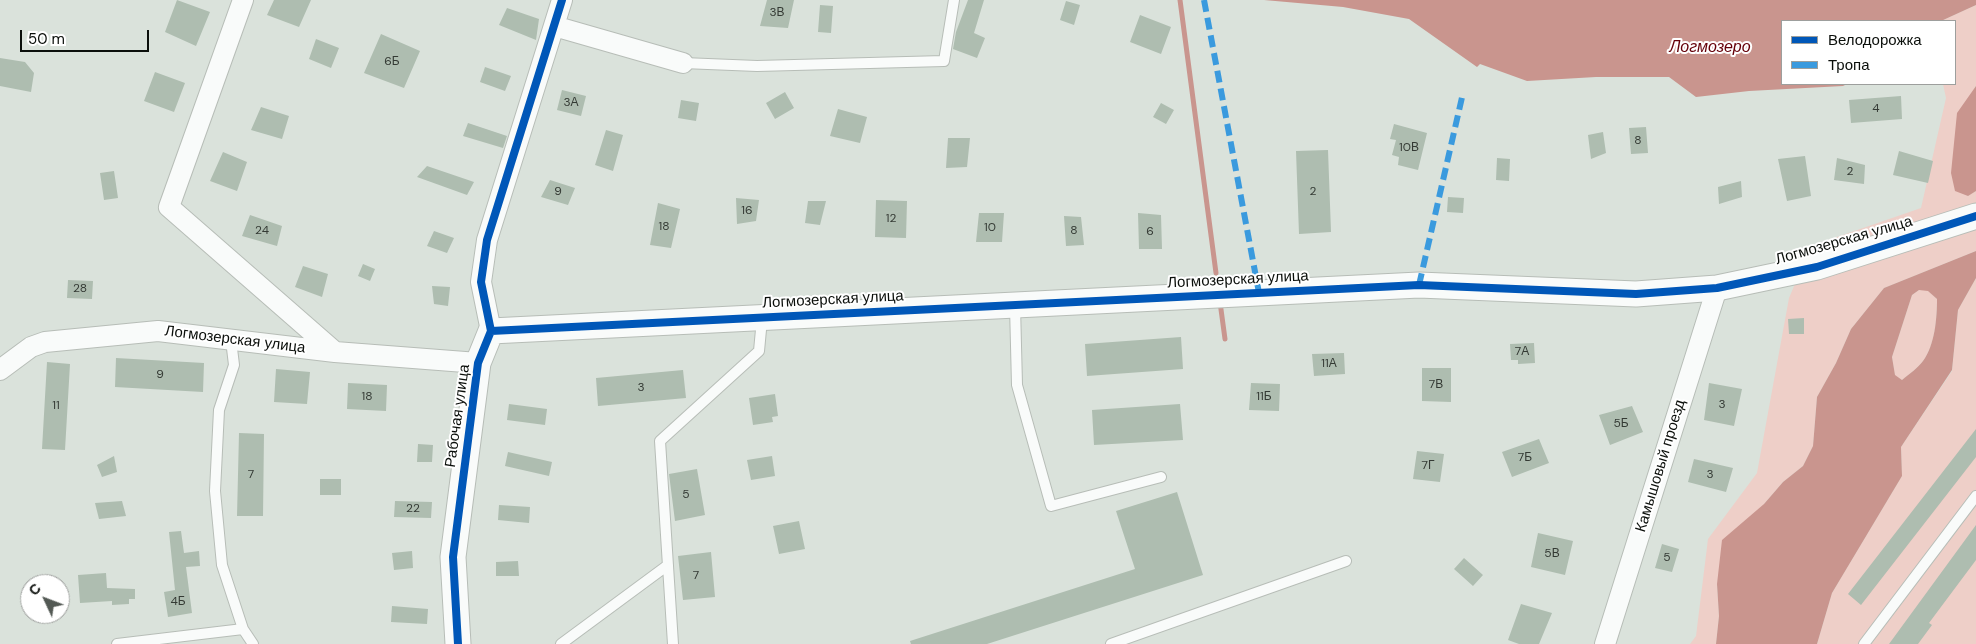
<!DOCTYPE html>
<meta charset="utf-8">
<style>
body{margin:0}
#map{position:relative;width:1976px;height:644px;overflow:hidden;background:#dae2db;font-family:"DM Sans",sans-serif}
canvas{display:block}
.legend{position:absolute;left:1781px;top:20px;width:175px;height:65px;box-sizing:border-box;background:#fff;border:1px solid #9d9f9d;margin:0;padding:6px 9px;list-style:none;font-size:15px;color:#0b0f0b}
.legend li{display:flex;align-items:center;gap:10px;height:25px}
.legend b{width:25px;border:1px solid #9d9f9d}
.north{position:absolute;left:20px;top:574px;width:50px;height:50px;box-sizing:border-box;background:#fff;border:1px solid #9d9f9d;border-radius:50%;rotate:313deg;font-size:14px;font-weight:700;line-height:20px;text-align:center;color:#0b0f0b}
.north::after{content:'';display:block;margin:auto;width:18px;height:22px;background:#535954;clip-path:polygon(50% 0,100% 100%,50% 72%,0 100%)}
.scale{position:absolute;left:20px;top:30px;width:129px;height:22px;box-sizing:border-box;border:2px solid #0b0f0b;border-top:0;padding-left:6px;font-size:15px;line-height:18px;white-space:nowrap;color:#0b0f0b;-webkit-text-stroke:4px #fff;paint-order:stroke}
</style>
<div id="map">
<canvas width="1976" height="644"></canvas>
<ul class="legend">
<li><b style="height:6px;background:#0057b8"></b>Велодорожка</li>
<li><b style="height:6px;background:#3a9ade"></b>Тропа</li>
</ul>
<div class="north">С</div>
<div class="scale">50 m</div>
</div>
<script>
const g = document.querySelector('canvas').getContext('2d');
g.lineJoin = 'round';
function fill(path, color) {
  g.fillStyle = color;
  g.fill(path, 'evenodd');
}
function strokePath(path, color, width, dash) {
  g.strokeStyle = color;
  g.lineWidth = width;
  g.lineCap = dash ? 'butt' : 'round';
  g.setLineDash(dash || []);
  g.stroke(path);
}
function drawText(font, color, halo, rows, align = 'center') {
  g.font = font + ' "DM Sans",sans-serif';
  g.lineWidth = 4;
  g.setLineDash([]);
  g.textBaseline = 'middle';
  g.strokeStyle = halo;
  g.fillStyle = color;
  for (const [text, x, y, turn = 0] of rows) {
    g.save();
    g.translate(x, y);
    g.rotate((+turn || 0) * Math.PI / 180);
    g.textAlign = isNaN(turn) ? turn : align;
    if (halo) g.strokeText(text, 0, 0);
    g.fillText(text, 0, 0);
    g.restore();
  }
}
fill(new Path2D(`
 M1976 5V86L1974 89 1967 196 1976 191V251L1884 288 1851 329 1836 363 1817 397 1813 446 1803 466 1783 482 1764 504 1717 584 1719 616 1716 644H1690L1696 636 1708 539 1757 473 1789 298 1811 246 1921 208 1946 98 1943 84H1955V21H1941Z
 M1976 278V644H1817L1832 593 1902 476 1901 447 1952 371 1958 310Z
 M1919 290H1928L1937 299C1937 319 1935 345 1923 361 1918 368 1909 374 1902 380L1895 376 1892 357 1912 295Z`), '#eecfc8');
fill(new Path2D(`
 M1264 0H1976V5L1941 21H1782V84H1847L1843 86 1749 91 1696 97 1669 77H1596L1527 81 1480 64 1477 67 1409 19 1343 7Z
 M1976 86V191L1968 196 1955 191 1951 173 1957 113Z
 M1976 251V278L1958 310 1952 370 1901 447 1902 476 1832 593 1817 644H1716L1719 616 1717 584 1722 540 1764 504 1783 482 1803 466 1813 446 1817 397 1836 363 1851 329 1884 288ZM1919 290 1928 291 1937 299C1937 318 1935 345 1923 361 1918 368 1909 374 1902 380L1895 375 1892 357 1912 295Z`), '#c9958e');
strokePath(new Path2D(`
 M1180 0 1216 273
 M1220 302 1225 339`), '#c9958e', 5);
fill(new Path2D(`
 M177 0 210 12 196 46 165 32Z
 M274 0H311L299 27 267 15Z
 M767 0H794L788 28 760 26Z
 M968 0H984L974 33 985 38 977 58 953 49 956 32Z
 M1066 1 1080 5 1074 25 1060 20Z
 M820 5 833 6 831 33 818 32Z
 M507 8 539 19 536 40 499 25Z
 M1140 15 1171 27 1161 54 1130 42Z
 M381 34 420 51 404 88 364 73Z
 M316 39 339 48 331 68 309 59Z
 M0 58 25 62 34 73 31 92 0 86Z
 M485 67 511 76 505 91 480 82Z
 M155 72 185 83 174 112 144 101Z
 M562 90 586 96 581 116 557 110Z
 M785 92 794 108 775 119 766 103Z
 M1901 96 1902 119 1851 123 1849 100Z
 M681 100 699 103 696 121 678 118Z
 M1161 103 1174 110 1166 124 1153 117Z
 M261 107 289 116 282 139 251 130Z
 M838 109 867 117 860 143 830 136Z
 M468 123 507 136 503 148 463 136Z
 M1394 124 1427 133 1418 170 1398 165 1399 157 1392 155 1396 140 1390 139Z
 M1646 127 1648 153 1631 154 1629 128Z
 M606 130 623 135 613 171 595 165Z
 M1603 132 1606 153 1591 159 1588 135Z
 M948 138H970L967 167 946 168Z
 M1328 150 1331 232 1299 234 1296 151Z
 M1899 151 1933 161 1928 183 1893 175Z
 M223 152 247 162 237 191 210 181Z
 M1805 156 1811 196 1787 201 1778 159Z
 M1497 158 1510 159 1509 181 1496 180Z
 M1837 158 1865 165 1864 184 1834 180Z
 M427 166 474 182 467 195 417 177Z
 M114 171 118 198 104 200 100 173Z
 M550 180 575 188 568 205 541 197Z
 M1741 181 1742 197 1719 204 1718 187Z
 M1448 197 1464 198 1463 213 1447 212Z
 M736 198 759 200 756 221 737 224Z
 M876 200 907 201 906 238 875 237Z
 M808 201H826L820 225 805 223Z
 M658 203 680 209 671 248 650 245Z
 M979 213H1004L1002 242H976Z
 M1138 213 1161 215 1162 249H1139Z
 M250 215 282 226 277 246 242 236Z
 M1064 216 1081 217 1084 245 1066 246Z
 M434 231 454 238 447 253 427 246Z
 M363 264 375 269 370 281 358 276Z
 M303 266 328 274 322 297 295 287Z
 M68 280 93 281 92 299 67 298Z
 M432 286 450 287 448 306 434 304Z
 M1804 318V334H1789L1788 319Z
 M1181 337 1183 369 1087 376 1085 344Z
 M1534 343 1535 363 1518 364V360H1511L1510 344Z
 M1344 353 1345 374 1314 376 1312 354Z
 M116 358 204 363 203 392 115 387Z
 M47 362 70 364 65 450 42 449Z
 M1422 368H1451V402L1422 401Z
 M276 369 310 372 307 404 274 402Z
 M683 370 686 398 598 406 596 378Z
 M348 383 387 385 386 411 347 409Z
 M1251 383 1280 384 1279 411 1249 410Z
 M1709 383 1742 389 1734 426 1704 420Z
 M775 394 778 416 772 417 773 422 753 425 749 398Z
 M509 404 547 409 545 425 507 420Z
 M1180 404 1183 440 1094 445 1092 410Z
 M1632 406 1643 432 1610 445 1599 415Z
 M1976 429V457L1861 605 1848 594Z
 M239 433 264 434 263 516H237Z
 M1539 439 1549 463 1512 477 1502 452Z
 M418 444 433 445 432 462H417Z
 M1417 451 1444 454 1440 482 1413 479Z
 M508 452 552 462 549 476 505 466Z
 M114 456 117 472 102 477 97 465Z
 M772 456 775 476 751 480 747 460Z
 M1694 459 1733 468 1726 492 1688 482Z
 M697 469 705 515 675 521 669 474Z
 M320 479H341V495H320Z
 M1177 492 1203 575 987 644H911L910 641 1135 569 1116 511Z
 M122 501 126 516 99 519 95 503Z
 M395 501 432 502 431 518 394 517Z
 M499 505 530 507 529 523 498 520Z
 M799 521 805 549 779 554 773 526Z
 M1976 525V560L1929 623 1932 625 1918 644H1889Z
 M181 531 184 553 199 551 200 566 186 567 192 613 168 617 164 592 175 590 169 532Z
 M1538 533 1573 541 1565 575 1531 567Z
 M1662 544 1679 549 1672 572 1655 568Z
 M412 551 413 568 394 570 392 553Z
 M711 552 715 597 683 600 678 556Z
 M1464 558 1483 575 1473 586 1454 569Z
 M518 561 519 576H496V562Z
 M106 573 107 588 135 589V599H129V604L112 605V601L80 603 78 575Z
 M1521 604 1552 613 1539 644H1519L1508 640Z
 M392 606 428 609 427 624 391 622Z`), '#aebdb0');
const service = new Path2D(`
 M683 63 757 66 944 61 954 0
 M1015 306 1017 385 1051 506 1161 477
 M231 340 234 365 219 410 215 491 222 565 243 629
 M117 644 243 629 253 644
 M561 644 668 565
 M673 644 660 441 759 351 762 319
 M1111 644 1346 561
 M1864 644 1976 496`);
const minor = new Path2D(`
 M243 0 169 207 335 352
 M554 26 683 63
 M491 331 481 282 487 240 562 0
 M0 370 31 347 45 342 158 331 335 352 478 363
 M1605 644 1717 288`);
const tertiary = new Path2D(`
 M458 644 453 557 478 363 491 331 1419 285 1636 294 1717 288 1817 267 1976 216`);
strokePath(service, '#b7bdb7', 12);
strokePath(minor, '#b7bdb7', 22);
strokePath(tertiary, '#b7bdb7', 27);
strokePath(service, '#f9fbfa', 10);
strokePath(minor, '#f9fbfa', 20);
strokePath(tertiary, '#f9fbfa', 25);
strokePath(new Path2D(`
 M1204 0 1259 293
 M1419 285 1463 93`), '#3a9ade', 6, [12, 6]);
strokePath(new Path2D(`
 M491 331 1419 285 1636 294 1717 288 1817 267 1976 216
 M458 644 453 557 478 363 491 331 481 282 487 240 562 0`), '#0057b8', 8);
drawText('12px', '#343a34', null, [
 ["3В",777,13],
 ["6Б",392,62],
 ["3А",571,103],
 ["4",1876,109],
 ["8",1638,141],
 ["10В",1409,148],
 ["2",1850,172],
 ["9",558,192],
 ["2",1313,192],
 ["16",747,211],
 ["12",891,219],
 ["18",664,227],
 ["10",990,228],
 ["24",262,231],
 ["8",1074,231],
 ["6",1150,232],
 ["28",80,289],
 ["7А",1522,352],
 ["11А",1329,364],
 ["9",160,375],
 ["7В",1436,385],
 ["3",641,388],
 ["18",367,397],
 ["11Б",1264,397],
 ["3",1722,405],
 ["11",56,406],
 ["5Б",1621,424],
 ["7Б",1525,458],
 ["7Г",1428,466],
 ["7",251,475],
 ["3",1710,475],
 ["5",686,495],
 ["22",413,509],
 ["5В",1552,554],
 ["5",1667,558],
 ["7",696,576],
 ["4Б",178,602]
]);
drawText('15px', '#0b0f0b', '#fff', [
 ["Логмозерская улица",1844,241,-16],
 ["Логмозерская улица",1238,280,-3],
 ["Логмозерская улица",833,300,-3],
 ["Логмозерская улица",235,340,7],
 ["Рабочая улица",458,416,-82],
 ["Камышовый проезд",1661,466,-73]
]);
drawText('italic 16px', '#650009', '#fff', [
 ["Логмозеро",1710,48]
]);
</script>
